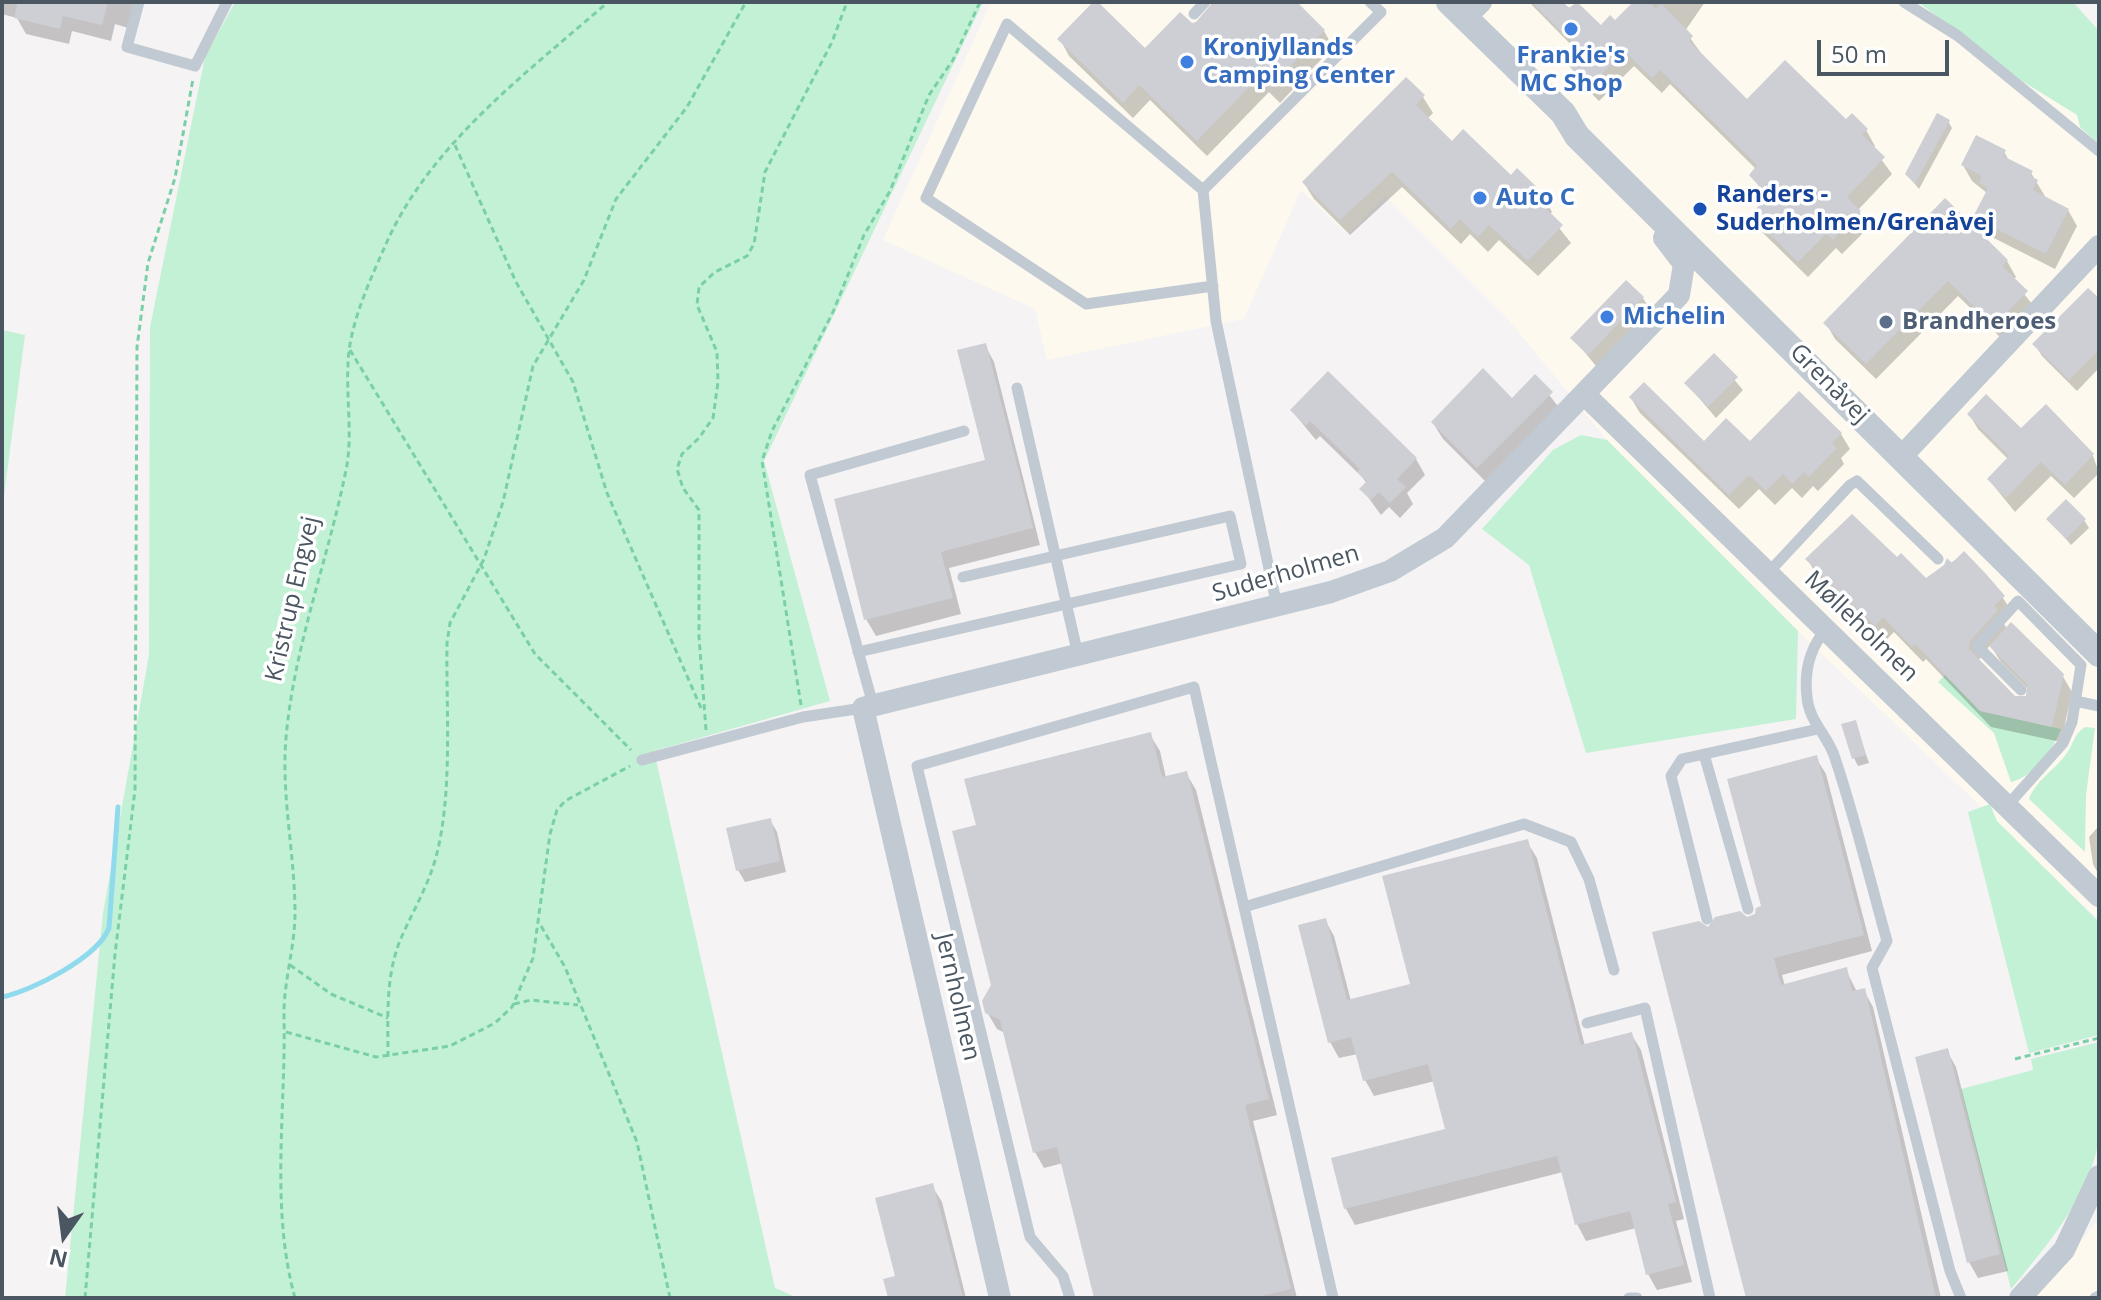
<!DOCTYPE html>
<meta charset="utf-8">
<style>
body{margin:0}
#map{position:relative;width:2101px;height:1300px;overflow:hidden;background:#f5f3f3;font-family:"Open Sans",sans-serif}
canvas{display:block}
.frame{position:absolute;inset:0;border:4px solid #4a5661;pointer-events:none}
.north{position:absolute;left:24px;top:1196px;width:80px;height:80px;-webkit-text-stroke:6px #fff;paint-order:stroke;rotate:194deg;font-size:22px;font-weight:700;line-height:32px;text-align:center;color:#4a5661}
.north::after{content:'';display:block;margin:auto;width:28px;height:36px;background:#4a5661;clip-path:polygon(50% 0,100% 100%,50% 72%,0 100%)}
.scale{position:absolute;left:1817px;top:40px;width:132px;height:36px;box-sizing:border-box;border:4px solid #4a5661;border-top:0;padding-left:10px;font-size:24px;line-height:28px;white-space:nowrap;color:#4a5661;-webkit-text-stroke:6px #fff;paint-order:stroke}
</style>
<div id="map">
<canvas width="2101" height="1300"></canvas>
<div class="frame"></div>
<div class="north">N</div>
<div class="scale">50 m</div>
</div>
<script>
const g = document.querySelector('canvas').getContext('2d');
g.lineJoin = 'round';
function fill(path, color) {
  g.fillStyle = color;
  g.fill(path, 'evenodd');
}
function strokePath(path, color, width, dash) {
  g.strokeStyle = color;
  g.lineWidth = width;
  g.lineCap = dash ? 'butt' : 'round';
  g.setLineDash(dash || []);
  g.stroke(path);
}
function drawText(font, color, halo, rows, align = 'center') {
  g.font = font + ' "Open Sans",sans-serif';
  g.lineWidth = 7;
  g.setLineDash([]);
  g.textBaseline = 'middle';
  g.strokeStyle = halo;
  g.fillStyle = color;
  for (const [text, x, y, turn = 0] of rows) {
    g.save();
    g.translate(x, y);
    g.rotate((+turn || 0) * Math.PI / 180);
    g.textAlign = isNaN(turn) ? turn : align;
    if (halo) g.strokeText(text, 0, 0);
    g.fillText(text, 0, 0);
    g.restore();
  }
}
fill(new Path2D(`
 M991 2H1918L2099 114V920L1798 631 1607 440 1507 318 1385 196 1348 235 1301 190 1244 319 1047 360 1035 309 883 240Z
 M2099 1219V1298H2034Z`), '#fdf9ef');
fill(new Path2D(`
 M235 2H983L764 461 830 701 654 751 775 1288 798 1298H65L103 913 149 655 150 327 205 57Z
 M1918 2H2073L2099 31V144L2080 127 2077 115 2022 81Z
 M2 330 25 335 2 511Z
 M1581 435 1607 440 1798 631 1796 719 1586 753 1529 565 1482 529 1553 450Z
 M1945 675 1980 711 2061 729C2054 748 2032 778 2011 782L1994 733 1938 682Z
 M2085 727 2095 728 2086 795 2085 852 2029 799C2036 780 2055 770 2067 753 2074 743 2073 735 2085 727Z
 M1990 804 1997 821 2099 922V1035L2029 1053 1968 812Z
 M2099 1042C2099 1073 2101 1105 2099 1135 2094 1191 2045 1248 2011 1289L1961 1089 2033 1070 2031 1059Z`), '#c3f1d5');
fill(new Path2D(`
 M2 2H135L128 28 115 24 111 41 72 31 69 44 26 34 17 18 2 14Z
 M1219 2H1294L1324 31 1333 47 1280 103 1269 92 1207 156 1150 100 1133 118 1069 56 1060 39 1145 50 1201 22Z
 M1529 2H1560L1601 27 1615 23 1636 2H1705L1685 31 1701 53 1747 101 1846 122 1866 130 1875 146 1873 148 1892 174 1858 210 1869 227 1842 254 1836 248 1808 277 1761 231 1752 215 1768 199 1751 175 1756 169 1670 84 1662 93 1634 66 1599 101 1580 82 1571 67 1582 56Z
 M1423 97 1433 113 1427 119 1452 143 1543 196 1552 212 1549 215 1571 243 1538 276 1499 240 1488 252 1470 234 1461 244 1402 187 1350 235 1314 199 1304 183Z
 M1948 121 1952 128 1919 189 1907 174Z
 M2004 152 2010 162 2031 173 2046 198 2068 210 2077 226 2055 269 1984 233 1975 217 1987 193 1972 181 1963 165Z
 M1946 201 2007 261 2016 277 2013 280 2036 309 2004 341 1958 296 1876 379 1835 339 1826 323Z
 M1643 298 1650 310 1596 366 1573 338Z
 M2099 301V368L2077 391 2042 356 2035 345Z
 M985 345 994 362 1040 545 949 568 961 614 876 636 866 619 987 462Z
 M1714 356 1743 390 1716 418 1687 384Z
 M1535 377 1561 410 1487 483 1443 439 1433 423 1512 400Z
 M1799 393 1841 434 1850 449 1841 458 1844 464 1818 491 1813 486 1802 498 1792 488 1775 505 1759 489 1739 509 1640 413 1631 398 1704 443 1750 444Z
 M2046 407 2093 456 2099 473 2074 498 2051 476 2015 512 1989 480 2009 460 1978 429 1969 414 2021 431Z
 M1292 411 1416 459 1425 475 1407 493 1413 504 1400 518 1389 507 1381 515 1362 489 1367 484 1363 478 1320 436 1316 440Z
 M2049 519 2084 520 2089 528 2071 545Z
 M1964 554 2003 598 2013 614 2003 622 2007 629 2062 675 2072 692 2061 742 1991 727 1926 659 1923 662 1894 632 1885 641 1817 576 1808 560H1897L1926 580ZM1990 645 2001 662 2029 690 2028 699 2014 698 1978 661Z
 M1855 722 1869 763 1858 766 1854 758Z
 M1150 735 1160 751 1166 778 1186 773 1196 790 1277 1115 1253 1121 1297 1298H1096L1063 1163 1044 1168 1035 1152 1005 1033 997 1029 987 1012 993 985 978 827Z
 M1816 758 1826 774 1872 951 1782 975 1785 986 1846 970 1857 992 1864 991 1873 1007 1941 1298H1750L1709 930 1756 916 1763 908Z
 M770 820 777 832 786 872 745 882 738 870Z
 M2099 826V875L2093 864 2089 837Z
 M1527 842 1537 858 1585 1046 1631 1034 1641 1050 1684 1219 1676 1221 1692 1282 1657 1290 1648 1274 1636 1228 1586 1241 1577 1224 1563 1172 1355 1225 1346 1209 1334 1160 1447 1131 1435 1081 1374 1096 1365 1080 1358 1054 1339 1058 1330 1042 1325 920 1334 936 1351 1001 1412 985Z
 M1947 1051 1956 1067 2008 1271 1978 1278 1969 1262Z
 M932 1186 942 1202 966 1298H890Z`), '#0003');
strokePath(new Path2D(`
 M2 997C32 991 98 957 109 928L118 807`), '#90daee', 5);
fill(new Path2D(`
 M18 2H108L102 25 63 16 60 29 14 18Z
 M1093 2H1098L1145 48 1180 12 1192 23 1196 22 1213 2H1297L1325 30 1270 88 1259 77 1197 141 1139 85 1123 103 1057 39Z
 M1531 2H1563L1569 8 1577 2 1601 25 1610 15 1615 20 1633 2H1650L1656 9 1661 3 1693 36 1689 41 1747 99 1785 60 1846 119 1852 113 1868 129 1862 135 1885 157 1847 197 1861 211 1833 240 1826 234 1798 262 1750 215 1768 196 1749 175 1757 165 1660 70 1652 78 1624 51 1589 87 1569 66 1583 52Z
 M1406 77 1425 95 1416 105 1452 141 1463 129 1511 175 1517 168 1544 194 1538 201 1563 225 1528 261 1489 225 1478 237 1460 219 1451 229 1392 172 1340 220 1302 182Z
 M1937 113 1950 120 1915 184 1905 174Z
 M1976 135 2006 150 2003 156 2033 171 2030 176 2038 180 2033 190 2069 209 2046 254 1973 217 1988 188 1979 183 1982 176 1961 165Z
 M1945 198 2008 260 2002 266 2028 291 1994 326 1948 281 1866 364 1823 323Z
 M1626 280 1644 297 1588 355 1570 338Z
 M2088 288 2099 298V350L2069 380 2032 344Z
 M986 343 1033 528 941 552 953 598 864 620 834 499 985 460 957 350Z
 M1714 353 1738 377 1708 407 1684 383Z
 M1483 368 1512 398 1535 374 1553 392 1477 468 1431 422Z
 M1328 371 1417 458 1397 479 1406 487 1390 503 1379 492 1371 500 1359 489 1367 481 1357 472 1360 469 1310 421 1306 426 1290 410Z
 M1644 382 1704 441 1726 418 1750 441 1799 391 1842 433 1832 443 1837 448 1809 477 1804 472 1792 484 1783 474 1766 491 1749 475 1729 495 1629 397Z
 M1986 394 2021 428 2046 404 2094 454 2065 485 2041 462 2006 498 1987 479 2009 456 1967 414Z
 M2066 499 2086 519 2066 539 2046 519Z
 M1852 514 1897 557 1901 553 1926 578 1944 565 1947 558 1952 563 1964 551 1986 574 2005 596 1994 606 1998 610 1970 641 1969 649 2015 696H2026L2027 684 1989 646 2011 622 2064 674 2052 727 1980 711 1915 644 1912 647 1883 617 1875 626 1805 559Z
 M1856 720 1866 755 1852 759 1841 724Z
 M1151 732 1162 777 1187 771 1269 1099 1245 1105 1291 1289 1253 1298H1094L1057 1147 1033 1153 1000 1020 985 1013 982 1001 991 985 952 831 976 825 964 779Z
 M1817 755 1864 935 1774 958 1781 985 1847 967 1852 991 1865 988 1936 1298H1746L1652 932 1699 921 1708 927 1715 917 1740 911 1747 917 1755 914 1756 908 1761 906 1727 779Z
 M771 818 780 861 736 871 726 828Z
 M1528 839 1581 1045 1632 1032 1676 1202 1668 1204 1684 1265 1646 1275 1630 1211 1575 1225 1557 1156 1344 1209 1331 1158 1445 1129 1428 1064 1363 1081 1351 1037 1328 1043 1298 925 1326 918 1347 1000 1410 984 1382 876Z
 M1948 1048 2000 1254 1967 1263 1915 1057Z
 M933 1183 963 1298H888L883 1279 895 1276 875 1198Z`), '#cdcfd5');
strokePath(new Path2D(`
 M455 145 516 282 573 382 607 493 701 708
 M350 350 535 654 631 750
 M801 705 762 461 772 431 833 312 864 235 890 191 929 95 953 60 980 2
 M706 730 699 637V510L683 488 677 469 682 454 699 438 713 418 718 382 717 352 697 305 699 287 715 272 747 256 754 244 765 172 832 42 847 2
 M541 926 565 967 637 1142 670 1298
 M290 965 331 994 388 1018
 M514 1004 531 1000 578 1005
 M286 1032 376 1057 450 1046 495 1023 512 1007 533 958 550 834 557 810 565 801 630 766
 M388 1057C388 1016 385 974 402 936 414 909 428 886 436 857 453 793 446 710 447 643L450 623 484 559 503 502 533 366 584 280 616 199 687 107 746 2
 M2015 1059 2099 1038
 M85 1298 115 954 135 790 137 347 148 263 175 178 193 79
 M295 1298C270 1208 286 1110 284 1018 283 983 295 948 295 913 295 854 281 797 286 738 294 646 328 560 346 470 353 437 346 398 348 364 349 325 370 280 386 244 430 144 528 72 608 2`), '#7ad0a6', 3, [6, 4]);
strokePath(new Path2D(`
 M139 2 127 47 195 66 227 2
 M1904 2 1958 36 2099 151
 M1194 14 1205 2
 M1203 190 1381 12 1370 2
 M1213 286 1086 304 926 198 1007 24 1203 190 1216 321 1277 606
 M1017 388 1078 655
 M1768 573 1850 485 1857 481 1938 559
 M1826 629C1810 648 1804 672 1807 697 1809 722 1828 735 1835 758 1855 818 1870 880 1887 941L1872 968 1950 1271 1961 1298
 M858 652 1241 564 1230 516 963 577
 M2075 701 2099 706
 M873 705 810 475 964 431
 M1704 754 1748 909
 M642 760 803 717 863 708
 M2007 806 2063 743 2072 722 2081 665 2018 601 1977 646 2021 690
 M1244 907 1524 824 1571 842 1589 879 1614 970
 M1707 919 1671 776 1682 759 1818 729
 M1587 1023 1645 1008 1710 1298
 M1070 1298 1063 1276 1030 1237 917 766 1194 687 1333 1298
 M1629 1298H1637
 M2095 1298 2099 1296`), '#c1cad2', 11);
strokePath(new Path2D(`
 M1465 18 1481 2
 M1585 395 2099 896
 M1902 456 2099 246
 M1000 1298 863 708 1331 592 1390 571 1445 538 1679 295 1684 264 1664 238
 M2020 1298 2064 1250 2099 1176`), '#c1cad2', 22);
strokePath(new Path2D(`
 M1449 2 1563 113 1577 136 2099 654`), '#c1cad2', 26);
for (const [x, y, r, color] of [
 [1571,29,8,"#3f7fe0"],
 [1187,62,8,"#3f7fe0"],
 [1480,198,8,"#3f7fe0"],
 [1700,209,8,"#1a4fb4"],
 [1607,317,8,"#3f7fe0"],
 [1886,322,8,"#5c6f8a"]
]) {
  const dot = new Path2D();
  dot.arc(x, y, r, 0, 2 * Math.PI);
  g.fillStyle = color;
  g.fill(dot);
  strokePath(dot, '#fff', 3);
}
drawText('bold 24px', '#366cbe', '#fff', [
 ["Kronjyllands",1203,48],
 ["Camping Center",1203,76],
 ["Frankie's",1571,56,"center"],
 ["MC Shop",1571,84,"center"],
 ["Auto C",1496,198],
 ["Michelin",1623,317]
], 'left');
drawText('bold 24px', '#164399', '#fff', [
 ["Randers -",1716,195],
 ["Suderholmen/Grenåvej",1716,223]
], 'left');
drawText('bold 24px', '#4e5e75', '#fff', [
 ["Brandheroes",1902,322]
], 'left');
drawText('24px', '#4a5661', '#fff', [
 ["Grenåvej",1829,384,45],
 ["Suderholmen",1286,574,-16],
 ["Kristrup Engvej",293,599,-77],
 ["Mølleholmen",1861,627,44],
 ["Jernholmen",957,997,77]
]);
</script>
